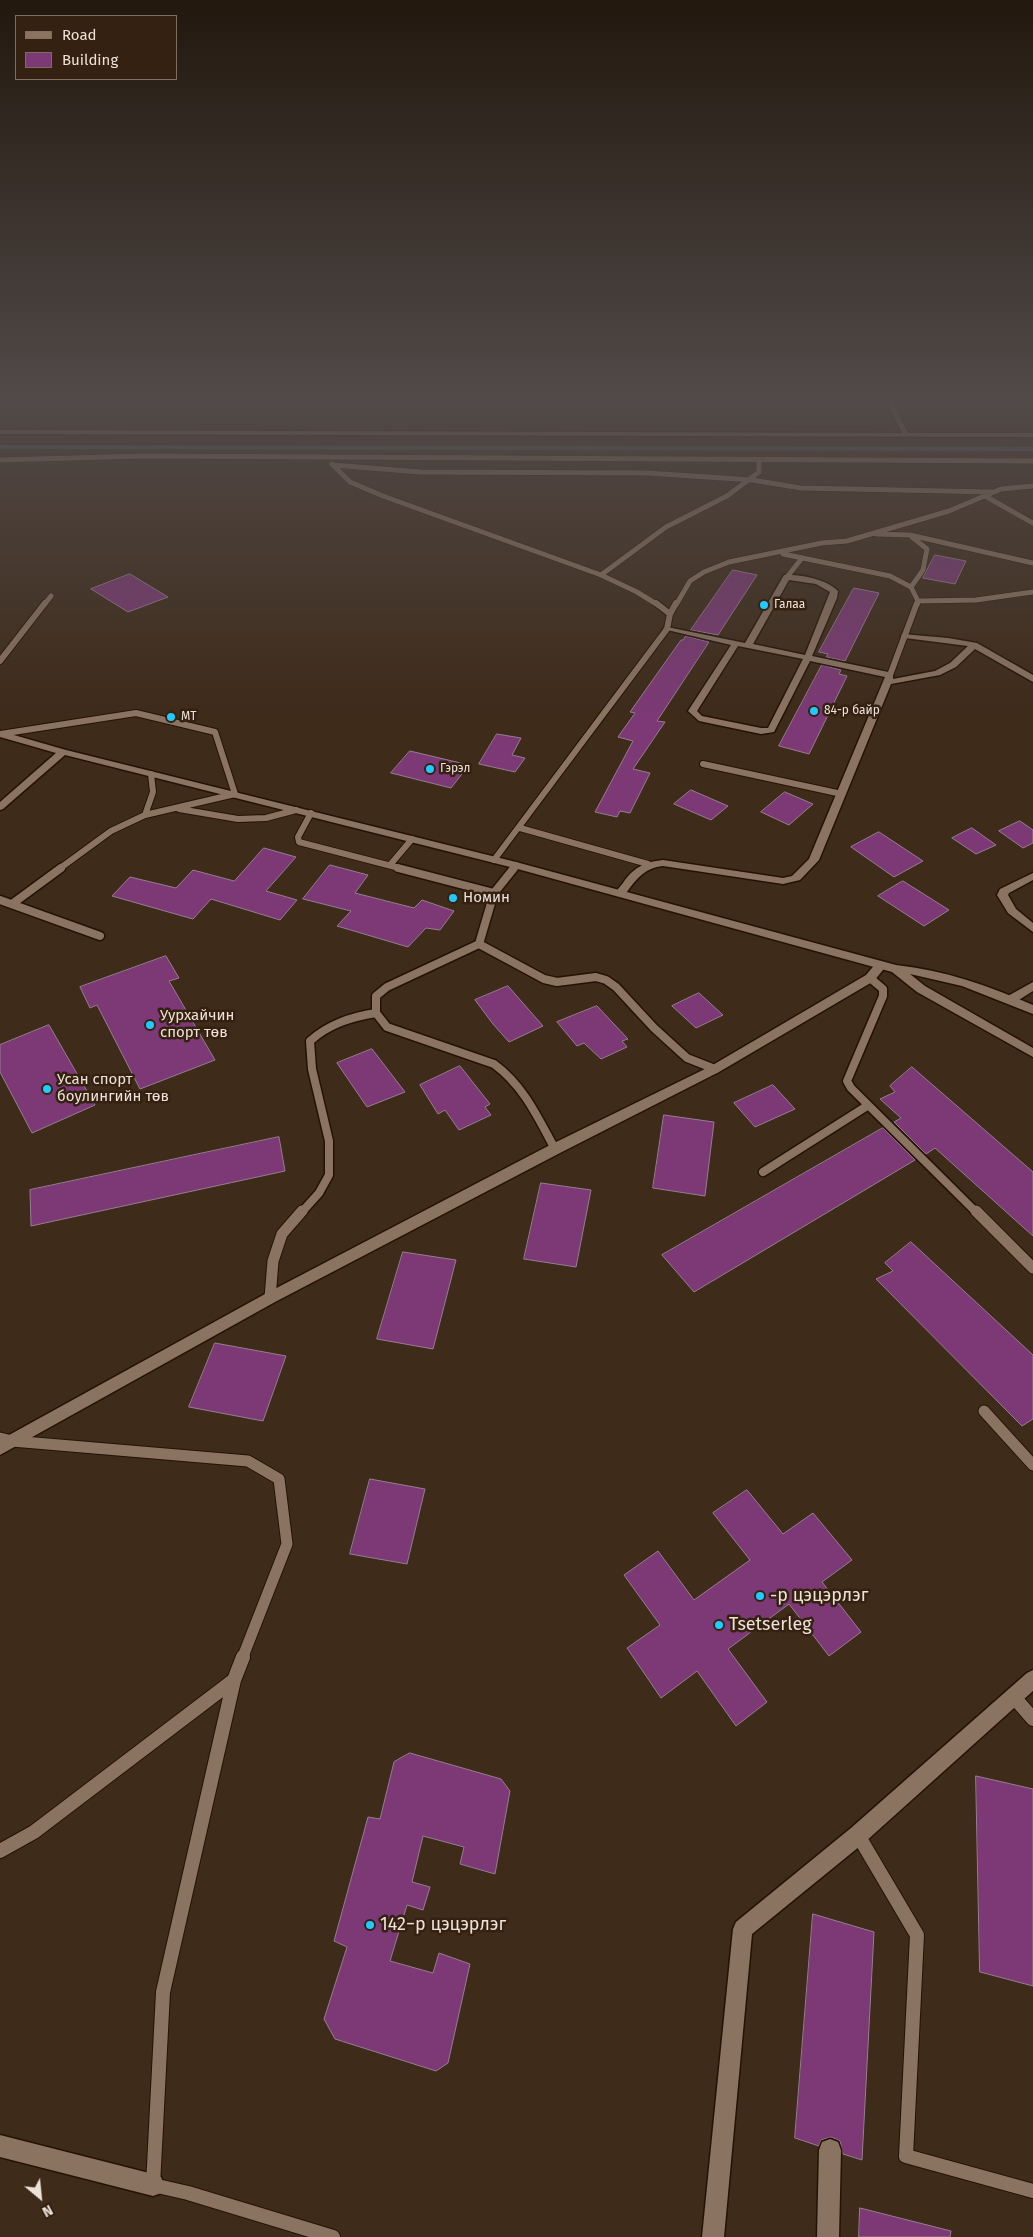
<!DOCTYPE html>
<meta charset="utf-8">
<style>
body{margin:0}
#map{position:relative;width:1033px;height:2237px;overflow:hidden;background:#3e2b1a;font-family:"Fira Sans",sans-serif}
canvas{display:block}
.legend{position:absolute;left:15px;top:15px;width:162px;height:65px;box-sizing:border-box;background:#342111;border:1px solid #7e6e60;margin:0;padding:6px 9px;list-style:none;font-size:15px;color:#eee1d7}
.legend li{display:flex;align-items:center;gap:10px;height:25px}
.legend b{width:25px;border:1px solid #7e6e60}
.north{position:absolute;left:15px;top:2172px;width:50px;height:50px;-webkit-text-stroke:4px #342111;paint-order:stroke;rotate:152deg;font-size:14px;font-weight:700;line-height:20px;text-align:center;color:#eee1d7}
.north::after{content:'';display:block;margin:auto;width:18px;height:22px;background:#eee1d7;clip-path:polygon(50% 0,100% 100%,50% 72%,0 100%)}
</style>
<div id="map">
<canvas width="1033" height="2237"></canvas>
<ul class="legend">
<li><b style="height:6px;background:#8a7361"></b>Road</li>
<li><b style="height:14px;background:#7c3975"></b>Building</li>
</ul>
<div class="north">N</div>
</div>
<script>
const g = document.querySelector('canvas').getContext('2d');
g.lineJoin = 'round';
function strokePath(path, color, width, dash) {
  g.strokeStyle = color;
  g.lineWidth = width;
  g.lineCap = dash ? 'butt' : 'round';
  g.setLineDash(dash || []);
  g.stroke(path);
}
function fill(path, color) {
  g.fillStyle = color;
  g.fill(path, 'evenodd');
}
function drawText(font, color, halo, rows, align = 'center') {
  g.font = font + ' "Fira Sans",sans-serif';
  g.lineWidth = 5;
  g.setLineDash([]);
  g.textBaseline = 'middle';
  g.strokeStyle = halo;
  g.fillStyle = color;
  for (const [text, x, y, turn = 0] of rows) {
    g.save();
    g.translate(x, y);
    g.rotate((+turn || 0) * Math.PI / 180);
    g.textAlign = isNaN(turn) ? turn : align;
    if (halo) g.strokeText(text, 0, 0);
    g.fillText(text, 0, 0);
    g.restore();
  }
}
strokePath(new Path2D(`
 M0 447 1033 449`), '#475776', 4);
const building = new Path2D(`
 M935 555 966 561 955 584 923 578Z
 M733 570 757 575 718 635 691 630Z
 M130 574 168 597 128 612 91 589Z
 M854 588 879 593 845 661 826 657 828 654 819 652Z
 M686 636 709 642 657 721 665 722 633 769 650 773 630 813 620 811 617 817 595 812 633 741 618 737 635 713 630 712 681 640H683Z
 M822 665 841 670 839 674 847 676 809 754 779 746Z
 M497 734 521 738 512 755 525 758 515 772 479 764Z
 M410 751 469 765 451 788 391 773Z
 M691 790 728 806 711 820 674 804Z
 M785 792 813 804 789 825 761 812Z
 M1020 821 1033 830V843L1023 848 999 831Z
 M972 828 996 845 976 854 952 838Z
 M879 832 923 861 894 877 851 847Z
 M264 848 296 857 266 891 297 900 280 920 211 899 193 919 112 896 130 877 176 888 193 870 234 881Z
 M330 865 368 875 355 893 414 908 422 900 454 911 440 930 426 928 408 947 337 926 351 911 303 899Z
 M903 881 949 910 924 926 878 896Z
 M166 956 179 978 169 981 215 1060 140 1089 97 1005 90 1008 80 987Z
 M508 986 543 1026 509 1042 493 1024 475 1000Z
 M699 993 723 1015 696 1028 672 1006Z
 M597 1006 628 1039 622 1041 627 1047 601 1059 584 1043 577 1046 557 1022Z
 M49 1025 95 1105 32 1133 0 1072V1045Z
 M372 1049 405 1092 367 1107 337 1063Z
 M460 1066 490 1104 485 1107 491 1115 459 1130 445 1110 438 1114 420 1085Z
 M912 1067 1033 1172V1236L935 1148 926 1154 894 1122 901 1118 880 1099 895 1092 890 1086Z
 M773 1085 795 1109 755 1127 734 1103Z
 M664 1115 714 1122 705 1196 653 1188Z
 M883 1128 915 1160 694 1292 662 1255Z
 M279 1137 285 1171 31 1226 30 1190Z
 M541 1183 591 1190 576 1267 524 1259Z
 M911 1242 1033 1355V1419L1022 1426 876 1279 893 1271 885 1263Z
 M403 1252 456 1260 433 1349 377 1339Z
 M215 1343 286 1356 263 1421 189 1407Z
 M370 1479 425 1489 407 1564 350 1554Z
 M747 1490 783 1534 813 1513 852 1560 822 1582 861 1632 829 1656 789 1604 728 1649 767 1702 736 1726 697 1671 661 1698 627 1648 660 1625 624 1575 658 1551 694 1600 750 1560 713 1513Z
 M410 1753 501 1779 510 1791 495 1874 460 1864 464 1847 423 1836 412 1882 430 1887 423 1910 407 1905 390 1961 433 1973 439 1953 470 1964 448 2063 436 2071 335 2039 324 2019 347 1947 334 1941 368 1817 380 1819 394 1762Z
 M976 1776 1033 1789V1986L980 1972Z
 M813 1914 874 1932 862 2160 843 2154 840 2141 831 2137 821 2140 819 2146 795 2138Z
 M860 2208 951 2231 950 2237H859Z`);
fill(building, '#7c3975');
strokePath(building, '#957e91', 1);
const serviceFar4 = new Path2D(`
 M0 460 143 456 1033 461
 M332 464 350 482 383 496 601 575
 M333 465 420 472 648 473 752 480 801 488 992 492
 M985 496 1033 523
 M876 534 910 535 1033 563
 M783 554 890 576 911 587 918 601 917 605
 M787 577 802 558
 M911 587 923 570 927 549 912 537
 M918 601 976 600 1033 592
 M44 605 51 596
 M658 605 637 592 601 575 666 527 727 496 759 472V460
 M676 605 690 581 704 572 729 562 822 543 847 541 949 511 1001 489 1033 486`);
const serviceFar3 = new Path2D(`
 M670 614 676 603
 M0 661 45 603
 M890 675 917 603
 M0 734 136 713 215 732 235 794 145 815 111 831 59 869
 M703 764 842 794
 M179 809 238 819 266 818 296 810
 M311 813 298 837 299 842 403 869
 M145 815 153 792 151 774
 M520 828 648 864
 M494 860 667 629 670 614 656 603
 M390 865 412 839
 M513 869 516 865`);
const serviceFar2 = new Path2D(`
 M398 868 494 893
 M514 868 494 893 479 944 544 979 557 982 596 977 606 980 616 987 654 1028 687 1058 715 1069
 M0 900 100 936
 M12 904 61 868
 M479 944 387 987 376 996V1013L387 1027 494 1064C524 1086 538 1118 555 1149
 M870 978 883 989V996L847 1081 851 1088 977 1213
 M763 1172 867 1106
 M301 1213 319 1193 329 1175V1141L312 1069 310 1041C329 1024 351 1017 376 1013`);
const serviceFar1 = new Path2D(`
 M976 1211 1033 1268
 M270 1298 273 1261 282 1234 302 1211
 M984 1411 1033 1465
 M0 1438 12 1441 248 1461 279 1479 287 1544 242 1659`);
const service = new Path2D(`
 M243 1657 234 1680 163 1992 153 2185 188 2193 333 2237
 M1013 1696 1033 1719
 M858 1835 917 1935 906 2156 1033 2191
 M0 1851 34 1832 234 1680`);
const minor = new Path2D(`
 M886 400H892L908 433H1033V437L0 434V430L902 433Z
 M784 575C800 574 827 579 838 591L837 598 812 656 893 673V679L935 671 950 663 968 646 905 638 901 636 902 634 948 638 977 643 1033 675V682L975 649 956 667 940 675 891 684 819 860 800 880 783 884 663 866C643 868 635 881 624 896H616C615 891 619 888 623 883 633 868 644 862 663 860L783 878 792 876 809 859 885 677 810 661 774 732 761 734 699 721 688 711 731 645 663 629 667 627 745 643ZM789 580 816 584 830 592 805 655 753 644ZM738 646 803 659 768 728H761L702 716 697 711Z
 M1033 873V880L1009 893 1008 895 1016 909 1033 923V932L1008 913 997 895 1000 889Z
 M881 961 887 965 874 981 719 1072 560 1153 275 1302 0 1455V1440L265 1294 550 1145 711 1066 866 975 877 962Z
 M1033 982V991L1014 1003H1006L1004 1000 1006 997Z
 M1033 1670V1691L865 1842 752 1934 724 2237H702L733 1929 736 1922 851 1828 1027 1673Z
 M0 2135 153 2174 161 2177 164 2185 161 2193 153 2196 0 2157Z
 M830 2139 838 2142 841 2150 839 2237H817L819 2150 822 2142Z`);
const secondary = new Path2D(`
 M0 731 66 750 516 862 896 965C944 970 989 986 1033 1005V1014L962 986 910 974 925 986 1033 1048V1057L917 992 892 972 514 868 65 755 3 809 0 810V802L56 753 0 737Z`);
strokePath(serviceFar4, '#241304', 6);
strokePath(serviceFar3, '#241304', 8);
strokePath(serviceFar2, '#241304', 11);
strokePath(serviceFar1, '#241304', 13);
strokePath(service, '#241304', 16);
strokePath(minor, '#241304', 3);
strokePath(secondary, '#241304', 3);
strokePath(serviceFar4, '#8a7361', 5);
strokePath(serviceFar3, '#8a7361', 6);
strokePath(serviceFar2, '#8a7361', 8);
strokePath(serviceFar1, '#8a7361', 11);
strokePath(service, '#8a7361', 14);
fill(minor, '#8a7361');
fill(secondary, '#8a7361');
const sky = g.createLinearGradient(0, 0, 0, 714);
sky.addColorStop(0, '#22180e');
sky.addColorStop(0.56, '#524a49');
sky.addColorStop(1, '#524a4900');
g.fillStyle = sky;
g.fillRect(0, 0, 1033, 714);
for (const [x, y, r, color] of [
 [764,605,5,"#22c9fd"],
 [814,711,5,"#22c9fd"],
 [171,717,5,"#22c9fd"],
 [430,769,5,"#22c9fd"],
 [453,898,5,"#22c9fd"],
 [150,1025,5,"#22c9fd"],
 [47,1089,5,"#22c9fd"],
 [760,1596,5,"#22c9fd"],
 [719,1625,5,"#22c9fd"],
 [370,1925,5,"#22c9fd"]
]) {
  const dot = new Path2D();
  dot.arc(x, y, r, 0, 2 * Math.PI);
  g.fillStyle = color;
  g.fill(dot);
  strokePath(dot, '#342111', 2);
}
drawText('12px', '#eee1d7', '#342111', [
 ["Галаа",774,605],
 ["84-р байр",824,711],
 ["МТ",181,717],
 ["Гэрэл",440,769]
], 'left');
drawText('15px', '#eee1d7', '#342111', [
 ["Номин",463,898],
 ["Уурхайчин",160,1016],
 ["спорт төв",160,1033],
 ["Усан спорт",57,1080],
 ["боулингийн төв",57,1097]
], 'left');
drawText('18px', '#eee1d7', '#342111', [
 ["-р цэцэрлэг",770,1596],
 ["Tsetserleg",729,1625],
 ["142−р цэцэрлэг",380,1925]
], 'left');
</script>
